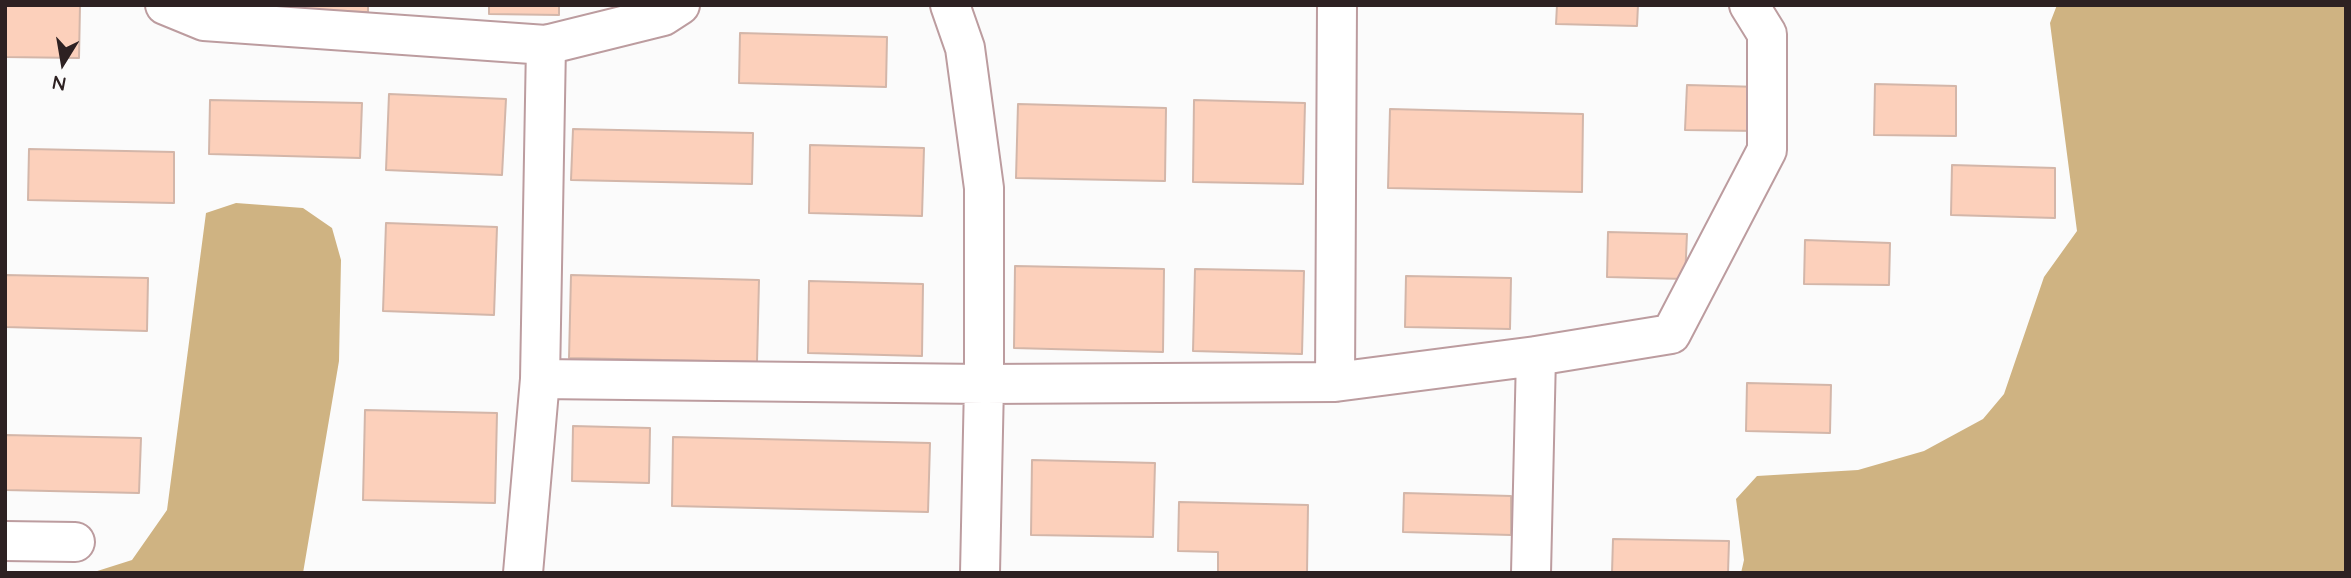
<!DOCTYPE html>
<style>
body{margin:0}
#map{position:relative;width:2351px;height:578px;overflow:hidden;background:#fbfbfb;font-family:Quicksand,sans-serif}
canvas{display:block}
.frame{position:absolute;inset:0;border:7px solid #2d2122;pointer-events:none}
.north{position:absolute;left:28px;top:28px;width:70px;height:70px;-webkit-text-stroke:5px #fbfbfb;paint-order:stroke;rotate:191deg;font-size:19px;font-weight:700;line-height:28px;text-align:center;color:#2d2122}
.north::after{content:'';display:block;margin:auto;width:24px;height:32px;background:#2d2122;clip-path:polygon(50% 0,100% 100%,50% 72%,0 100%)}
</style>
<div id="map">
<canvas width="2351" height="578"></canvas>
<div class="frame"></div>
<div class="north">N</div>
</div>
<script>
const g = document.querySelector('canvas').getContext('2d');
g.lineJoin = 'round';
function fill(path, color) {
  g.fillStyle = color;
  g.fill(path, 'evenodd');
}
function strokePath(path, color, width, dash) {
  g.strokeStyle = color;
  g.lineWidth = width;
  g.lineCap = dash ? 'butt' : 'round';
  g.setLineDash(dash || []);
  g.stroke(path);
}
fill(new Path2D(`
 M2057 5H2346V573H1741L1744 560 1736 499 1757 476 1858 470 1924 451 1983 419 2004 394 2044 277 2077 231 2050 23Z
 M236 203 303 208 332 228 341 260 339 361 303 573H91L132 560 167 510 206 213Z`), '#cfb382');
const building = new Path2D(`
 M5 5H80L79 58 5 57Z
 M291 5H368V12L291 10Z
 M489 5H559V15L489 14Z
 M1557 5H1638L1637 26 1556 24Z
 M740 33 887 37 886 87 739 83Z
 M1875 84 1956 86V136L1874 135Z
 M1687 85 1760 87 1759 131 1685 130Z
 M389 94 506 99 502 175 386 170Z
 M210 100 362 103 360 158 209 154Z
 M1194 100 1305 103 1303 184 1193 182Z
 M1018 104 1166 108 1165 181 1016 178Z
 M1390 109 1583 114 1582 192 1388 188Z
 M573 129 753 133 752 184 571 180Z
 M810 145 924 148 922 216 809 213Z
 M29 149 174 152V203L28 200Z
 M1952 165 2055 168V218L1951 215Z
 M386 223 497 227 494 315 383 311Z
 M1608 232 1687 234 1685 279 1607 277Z
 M1805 240 1890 243 1889 285 1804 284Z
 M1015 266 1164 269 1163 352 1014 348Z
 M1195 269 1304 271 1302 354 1193 351Z
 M5 275 148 278 147 331 5 327Z
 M571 275 759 280 757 362 569 358Z
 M1406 276 1511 278 1510 329 1405 327Z
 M809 281 923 284 922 356 808 353Z
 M1747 383 1831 385 1830 433 1746 431Z
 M365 410 497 413 495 503 363 500Z
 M573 426 650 428 649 483 572 481Z
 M5 435 141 438 139 493 5 490Z
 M673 437 930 443 928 512 672 506Z
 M1032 460 1155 463 1153 537 1031 535Z
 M1404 493 1511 496V535L1403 532Z
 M1179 502 1308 505 1307 573H1218V552L1178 551Z
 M1613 539 1729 541 1728 573H1612Z`);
fill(building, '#fcd0bb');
strokePath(building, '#d3b6a9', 2);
const minor = new Path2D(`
 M165 5 204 21 546 45 663 16 680 5
 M950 5 965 48 984 188V384L980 573
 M540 379 984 384 1335 382 1536 356 1671 334 1767 150V34L1749 5
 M1335 382 1337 5
 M5 541 75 542
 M523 573 540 379 546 45
 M1531 573 1536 356`);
strokePath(minor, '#bc9c9f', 42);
strokePath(minor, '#fff', 38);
</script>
